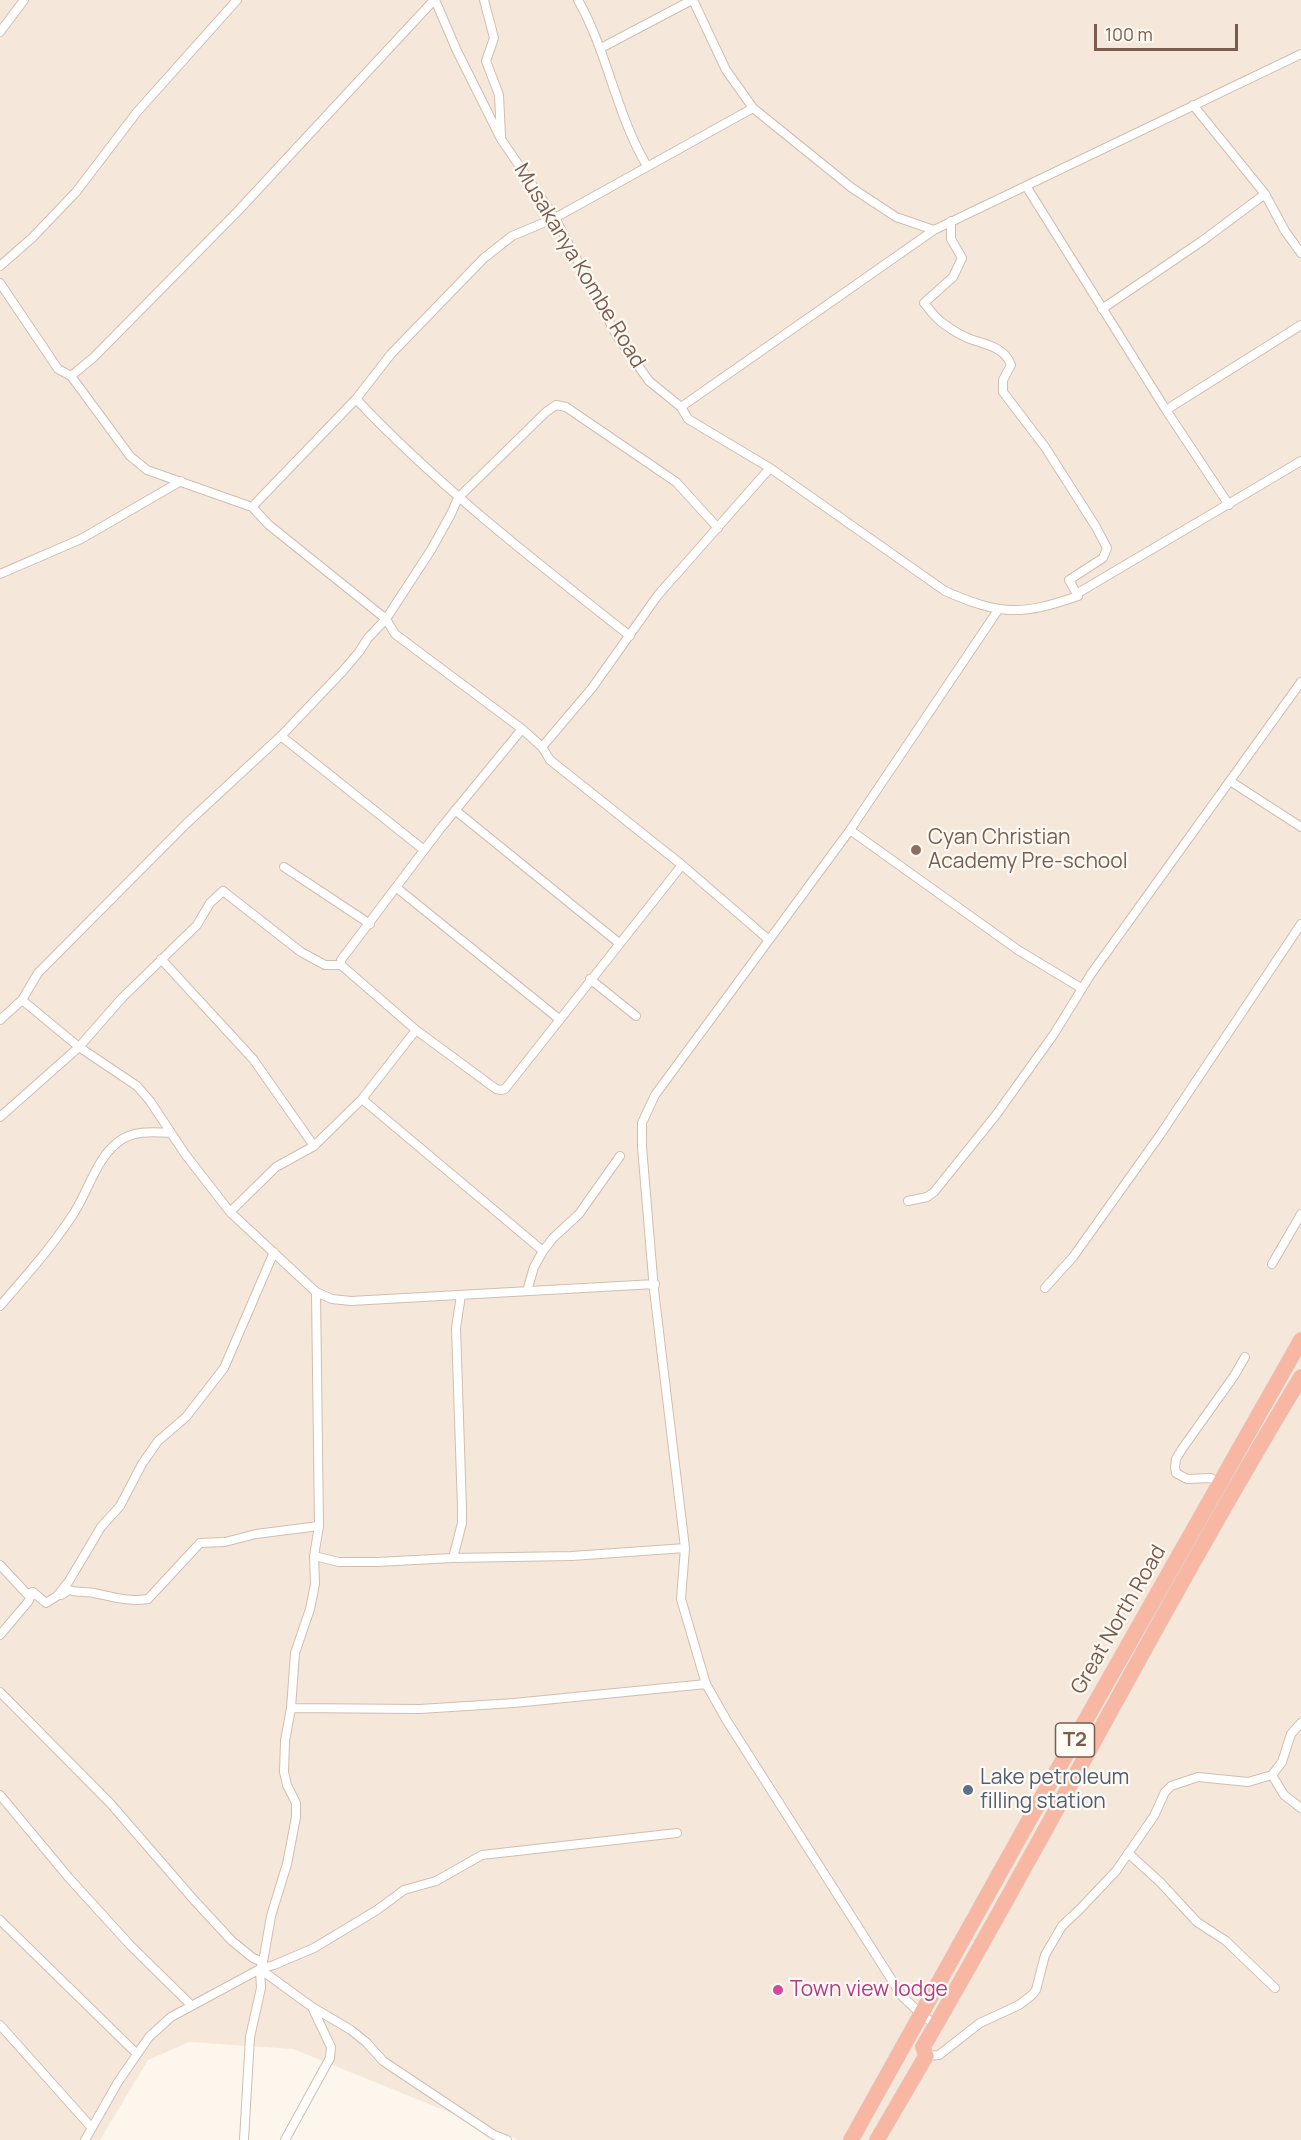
<!DOCTYPE html>
<style>
body{margin:0}
#map{position:relative;width:1301px;height:2140px;overflow:hidden;background:#fdf6ec;font-family:Manrope,sans-serif}
canvas{display:block}
.scale{position:absolute;left:1094px;top:24px;width:144px;height:27px;box-sizing:border-box;border:3px solid #7a5c4d;border-top:0;padding-left:8px;font-size:18px;line-height:21px;white-space:nowrap;color:#7a5c4d;-webkit-text-stroke:4px #fffaf3;paint-order:stroke}
</style>
<div id="map">
<canvas width="1301" height="2140"></canvas>
<div class="scale">100 m</div>
</div>
<script>
const g = document.querySelector('canvas').getContext('2d');
g.lineJoin = 'round';
function fill(path, color) {
  g.fillStyle = color;
  g.fill(path, 'evenodd');
}
function strokePath(path, color, width, dash) {
  g.strokeStyle = color;
  g.lineWidth = width;
  g.lineCap = dash ? 'butt' : 'round';
  g.setLineDash(dash || []);
  g.stroke(path);
}
function drawText(font, color, halo, rows, align = 'center') {
  g.font = font + ' Manrope,sans-serif';
  g.lineWidth = 4.5;
  g.setLineDash([]);
  g.textBaseline = 'middle';
  g.strokeStyle = halo;
  g.fillStyle = color;
  for (const [text, x, y, turn = 0] of rows) {
    g.save();
    g.translate(x, y);
    g.rotate((+turn || 0) * Math.PI / 180);
    g.textAlign = isNaN(turn) ? turn : align;
    if (halo) g.strokeText(text, 0, 0);
    g.fillText(text, 0, 0);
    g.restore();
  }
}
fill(new Path2D(`
 M0 0H1301V2140H518L293 2049 189 2042 148 2060 100 2140H0Z`), '#f5e8da');
const street = new Path2D(`
 M435 0 457 51 501 139 555 218 617 336 649 381 681 407 688 419 770 468 945 591C1000 615 1021 616 1078 596V593L1301 461
 M484 0 494 38 486 61 499 95 501 136
 M578 0C608 53 616 114 647 166
 M693 0 726 70 753 108 852 188 896 217 934 230 1301 54
 M0 32 24 0
 M601 48 692 0
 M1193 105 1265 194 1285 231 1301 253
 M1026 186 1166 410 1229 505
 M951 221V239L962 258 953 277 924 303C930 310 936 319 944 324 952 330 964 337 973 340 988 345 1005 348 1011 365L1003 380V392L1045 447 1096 527 1107 548 1103 558 1069 580 1078 596
 M0 266 32 238 76 192 137 112 237 0
 M0 283 58 369 71 376 130 456 147 470 252 507 269 525 386 619 395 634 522 729 542 747 550 760 682 865 769 940
 M1102 309 1202 241 1265 194
 M71 376 94 357 237 212 434 0
 M356 399C439 487 535 561 630 636
 M681 407 934 230
 M1166 410 1301 325
 M252 507 356 399 391 354 484 258 512 236 555 218 753 108
 M0 574 81 539 181 481
 M281 736 424 850
 M542 747 592 688 658 595 770 468
 M1230 781 1301 827
 M455 810 619 943
 M850 830 1018 950 1081 988
 M284 867 370 924
 M397 888 559 1019
 M161 959 253 1059 314 1146
 M341 965V960L440 829 522 729
 M590 979 636 1016
 M22 1000 79 1047 137 1086 150 1101 185 1154 230 1212 316 1292 332 1299 351 1301 655 1284
 M0 1020 22 1000 38 973 186 824 281 736 342 672 359 652 368 638 386 619 431 550 451 514 458 498 546 412 556 405 566 407 676 482 718 528
 M362 1099 543 1251
 M0 1117 79 1047 122 998 197 925 210 903 223 891 301 952 325 965H341L416 1030 496 1089 501 1090 505 1089 682 865
 M908 1201 927 1197 934 1192 996 1115 1054 1034 1091 974 1301 682
 M230 1212 276 1167 314 1146 362 1099 416 1030
 M1272 1264 1301 1214
 M1045 1288 1073 1257 1160 1135 1301 924
 M527 1291 534 1267 543 1251 553 1238 579 1214 620 1156
 M0 1306C25 1277 51 1248 72 1216 88 1193 95 1160 118 1142 133 1130 154 1132 171 1133
 M1220 1484 1211 1478 1187 1479 1176 1473 1175 1467 1176 1459 1182 1449 1234 1376 1245 1357
 M314 1556 339 1562H377L453 1558 572 1556 685 1548
 M453 1558 462 1523V1509L456 1328 461 1295
 M0 1565 27 1594 33 1592 46 1603 57 1596 69 1581 101 1527 120 1506 142 1464 158 1441 186 1417 224 1368 274 1252
 M61 1595 69 1590C78 1593 86 1591 94 1593 112 1597 128 1602 148 1599L200 1543 225 1542 256 1534 319 1526
 M0 1635 28 1602 33 1592
 M0 1692 110 1803 194 1900 232 1941 253 1958 263 1962
 M291 1708 420 1709 514 1703 706 1684
 M1272 1775 1284 1795 1301 1808
 M0 1795 69 1878 130 1945 191 2005
 M1128 1853 1160 1882 1197 1922 1226 1941 1275 1988
 M0 1920 137 2054
 M260 1969 312 2007 331 2047 330 2058 285 2140
 M312 2007 351 2030 367 2043 383 2061 494 2135 507 2140
 M0 2025 92 2128
 M936 2025 922 2015 902 1996 727 1721 706 1684 681 1599 685 1548 654 1290 642 1147V1123L655 1095 850 830 998 610
 M926 2056 939 2055 980 2023 1019 2005 1032 1995 1036 1990 1045 1955 1062 1926 1080 1909 1116 1871 1154 1816 1165 1792 1171 1786 1198 1777 1248 1782 1272 1775 1282 1762 1291 1734 1301 1723
 M85 2140 118 2082 149 2037 171 2017 260 1969 274 1965 314 1948 377 1910 404 1890 436 1881 482 1855 677 1833
 M244 2140 250 2037 261 1988 260 1969 263 1962 271 1916 287 1864 296 1817V1803L287 1785 284 1772 285 1741 291 1708 295 1653 310 1609 315 1584 314 1556 319 1526 316 1292`);
const highway = new Path2D(`
 M851 2140 1042 1797 1301 1340
 M877 2140 926 2056 923 2047C1052 1825 1168 1597 1301 1377`);
strokePath(street, '#d1beb0', 10);
strokePath(highway, '#dad1cd', 16);
strokePath(street, '#fff', 8);
strokePath(highway, '#f7b7a3', 15);
for (const [x, y, r, color] of [
 [916,850,6,"#8d6e63"],
 [968,1790,6,"#5c6f8a"],
 [778,1990,6,"#d1479c"]
]) {
  const dot = new Path2D();
  dot.arc(x, y, r, 0, 2 * Math.PI);
  g.fillStyle = color;
  g.fill(dot);
  strokePath(dot, '#fffaf3', 2);
}
for (const [x, y, w] of [
 [1075,1740,39]
]) {
  const box = new Path2D();
  box.roundRect(x - w / 2, y - 17, w, 34, 4.5);
  g.fillStyle = '#fffaf3';
  g.fill(box);
  strokePath(box, '#7a5c4d', 1.5);
}
drawText('bold 20px', '#7a5c4d', null, [
 ["T2",1075,1740]
]);
drawText('21px', '#7a5c4d', '#fffaf3', [
 ["Musakanya Kombe Road",579,266,59],
 ["Great North Road",1119,1620,-60]
]);
drawText('21px', '#785e54', '#fffaf3', [
 ["Cyan Christian",928,838],
 ["Academy Pre-school",928,862]
], 'left');
drawText('21px', '#4e5e75', '#fffaf3', [
 ["Lake petroleum",980,1778],
 ["filling station",980,1802]
], 'left');
drawText('21px', '#b23c85', '#fffaf3', [
 ["Town view lodge",790,1990]
], 'left');
</script>
